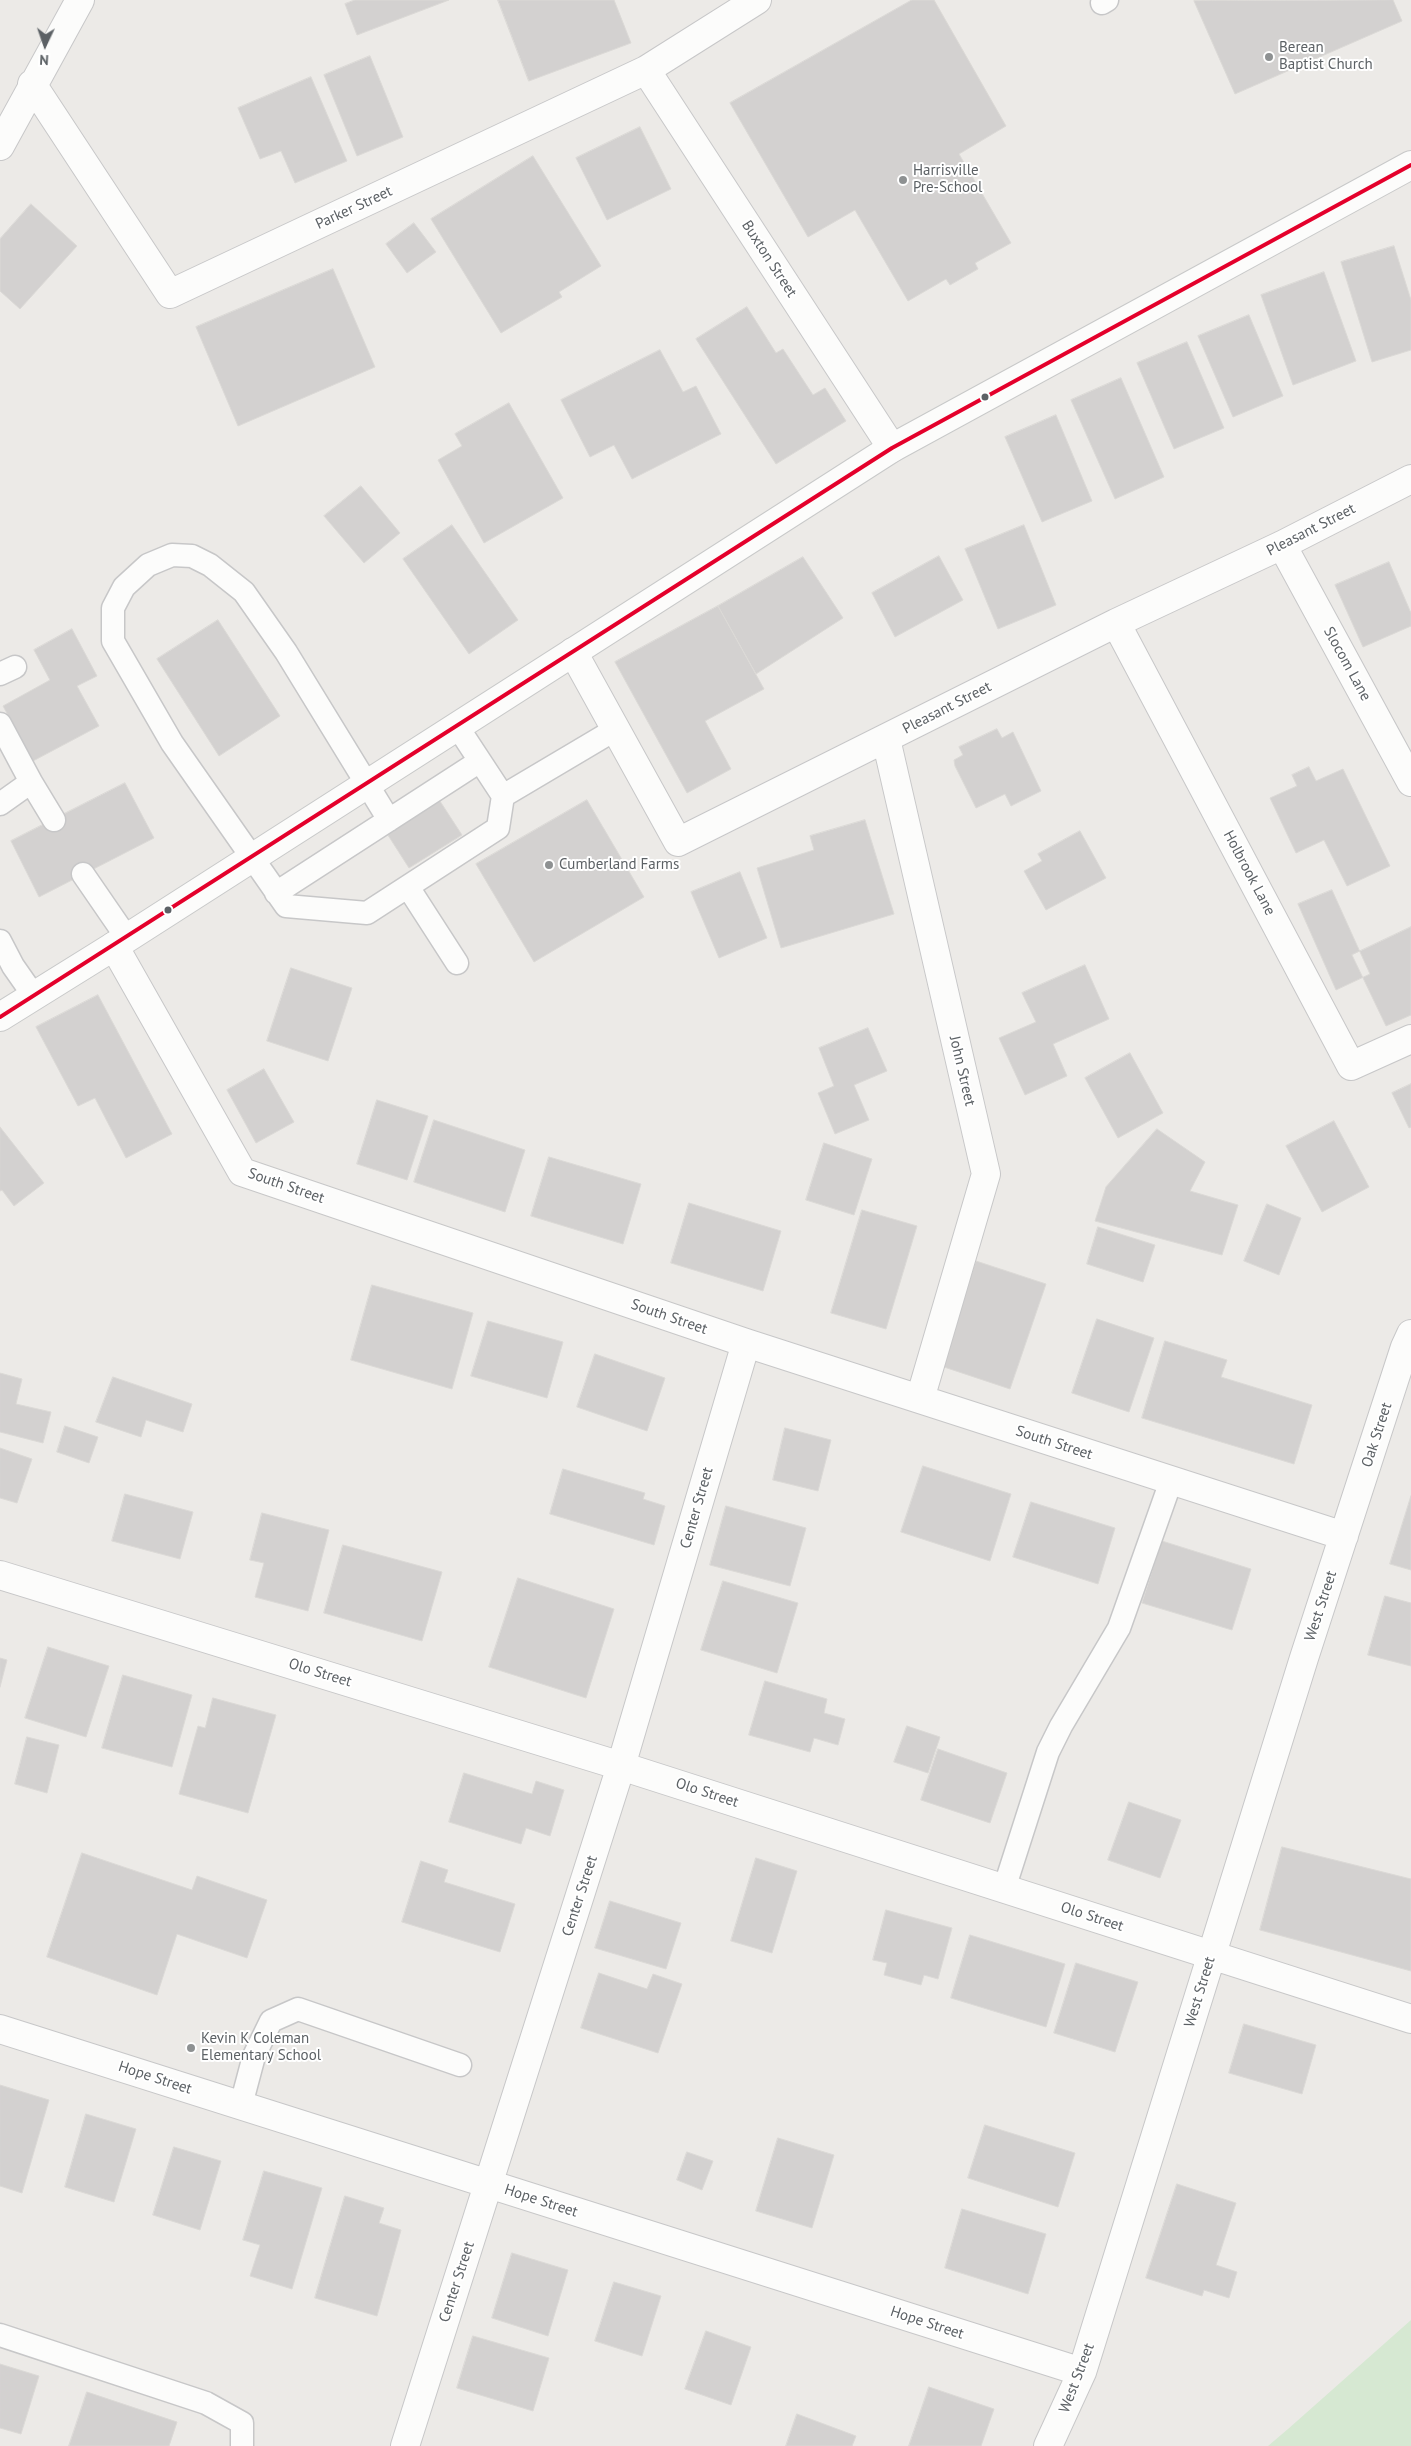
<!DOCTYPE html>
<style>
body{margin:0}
#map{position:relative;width:1411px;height:2446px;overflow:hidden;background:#eceae7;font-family:"PT Sans",sans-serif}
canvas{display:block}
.north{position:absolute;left:20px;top:20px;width:50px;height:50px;-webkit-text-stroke:4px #fff;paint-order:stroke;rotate:183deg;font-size:14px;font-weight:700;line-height:20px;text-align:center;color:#5c6165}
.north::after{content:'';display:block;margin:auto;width:18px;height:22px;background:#5c6165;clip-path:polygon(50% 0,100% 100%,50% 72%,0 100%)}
</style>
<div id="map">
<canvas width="1411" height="2446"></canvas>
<div class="north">N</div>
</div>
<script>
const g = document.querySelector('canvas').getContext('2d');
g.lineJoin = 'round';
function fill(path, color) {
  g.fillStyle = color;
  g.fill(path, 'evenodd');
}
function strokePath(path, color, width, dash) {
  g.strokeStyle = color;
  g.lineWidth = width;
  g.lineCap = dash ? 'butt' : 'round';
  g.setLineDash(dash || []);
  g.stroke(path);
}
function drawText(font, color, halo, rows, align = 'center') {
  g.font = font + ' "PT Sans",sans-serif';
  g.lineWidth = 4;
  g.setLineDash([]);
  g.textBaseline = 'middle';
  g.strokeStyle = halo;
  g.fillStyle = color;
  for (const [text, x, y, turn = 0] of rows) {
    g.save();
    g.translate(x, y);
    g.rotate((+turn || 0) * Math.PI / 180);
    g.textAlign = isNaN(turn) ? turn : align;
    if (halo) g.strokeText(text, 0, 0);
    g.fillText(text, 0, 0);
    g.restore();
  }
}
fill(new Path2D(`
 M1411 2320V2446H1268L1288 2429Z`), '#d6e8d2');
const building = new Path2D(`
 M355 0H449L357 35 345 4Z
 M498 0H614L631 43 529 81Z
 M912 0H934L1006 126 959 154 1011 243 975 263 978 269 950 285 946 279 908 301 855 210 808 237 730 103Z
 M1393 0 1402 21 1235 94 1194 1Z
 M370 56 403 137 357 156 324 75Z
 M311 77 347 161 295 183 281 151 260 159 238 108Z
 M640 127 671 189 607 220 576 158Z
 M533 156 601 266 559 292 562 297 501 333 431 219Z
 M31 204 77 246 20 309 0 291V239Z
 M414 223 436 252 407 273 386 244Z
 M1394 246 1411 300V350L1372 362 1341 262Z
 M333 269 375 367 238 426 196 327Z
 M1324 272 1356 361 1293 385 1261 295Z
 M747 307 776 353 783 349 813 395 825 388 846 421 776 464 696 339Z
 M1249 315 1283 396 1233 417 1198 336Z
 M1187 342 1224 428 1174 449 1137 363Z
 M660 350 683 392 696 386 721 434 632 479 614 445 590 457 561 400Z
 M1121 378 1164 477 1115 499 1071 400Z
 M509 403 563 498 484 543 438 460 462 446 455 434Z
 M1056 415 1092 501 1042 522 1005 437Z
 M361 486 400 533 364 563 324 516Z
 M452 525 518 620 469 654 403 559Z
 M1024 525 1056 605 998 629 965 549Z
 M939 556 963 600 895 637 872 593Z
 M803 557 843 618 756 674 718 606Z
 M1389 562 1411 613V626L1363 647 1335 585Z
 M718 606 764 689 705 721 731 769 687 793 615 662Z
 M218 620 280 716 219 756 157 659Z
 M72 629 97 676 77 686 99 726 33 761 3 706 50 680 34 650Z
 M997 729 1002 738 1013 732 1041 791 1011 806 1005 794 976 808 955 766 954 760 963 755 959 747Z
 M1309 767 1316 781 1343 769 1390 866 1347 886 1324 840 1296 853 1270 798 1297 786 1292 775Z
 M125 783 154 838 39 897 11 841Z
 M436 795 462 835 409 868 384 829Z
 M587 800 644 897 534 962 476 864Z
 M865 820 894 914 781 948 757 868 814 850 810 836Z
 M1080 831 1106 878 1046 910 1024 871 1042 861 1038 854Z
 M740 872 767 938 719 958 691 892Z
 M1332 890 1370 974 1336 990 1298 904Z
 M1411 927V1015L1386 1026 1352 955Z
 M1085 965 1109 1019 1053 1044 1067 1076 1025 1095 999 1038 1036 1022 1022 993Z
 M291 968 352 988 328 1061 267 1041Z
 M98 995 172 1134 126 1158 95 1098 78 1106 36 1027Z
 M868 1028 887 1071 854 1085 869 1120 835 1134 818 1093 834 1086 819 1048Z
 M1130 1053 1163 1113 1118 1138 1085 1078Z
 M264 1069 294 1122 256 1143 227 1090Z
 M1411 1084V1127L1409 1128 1392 1093Z
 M377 1100 428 1116 407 1180 357 1164Z
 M434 1120 525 1150 505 1212 414 1182Z
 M1334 1121 1369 1187 1322 1212 1286 1146Z
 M0 1127 44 1183 14 1206 2 1190 0 1191Z
 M1157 1129 1205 1162 1190 1191 1238 1205 1222 1255 1095 1221 1106 1187Z
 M824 1143 872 1159 854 1215 806 1200Z
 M549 1157 641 1184 623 1244 531 1216Z
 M689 1203 781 1231 763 1291 671 1263Z
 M1267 1204 1301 1218 1279 1275 1244 1261Z
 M862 1210 917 1226 886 1329 831 1313Z
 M1098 1227 1155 1245 1143 1282 1087 1264Z
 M976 1261 1046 1284 1010 1389 941 1366Z
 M372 1285 473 1313 452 1389 351 1360Z
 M1097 1319 1154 1338 1129 1412 1072 1393Z
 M488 1321 563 1342 547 1398 471 1376Z
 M1165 1341 1227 1360 1221 1377 1312 1405 1294 1464 1142 1418Z
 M595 1354 665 1378 647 1431 577 1407Z
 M0 1373 22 1379 16 1404 51 1412 43 1443 0 1432Z
 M113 1377 192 1404 183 1432 146 1420 141 1437 96 1422Z
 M65 1426 98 1437 89 1463 57 1452Z
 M785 1428 831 1440 818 1491 773 1480Z
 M0 1448 32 1459 17 1503 0 1498Z
 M923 1466 1011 1494 990 1561 901 1532Z
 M563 1469 645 1493 643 1499 665 1506 654 1545 550 1514Z
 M125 1494 193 1512 180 1559 112 1541Z
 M1411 1496V1570L1390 1564Z
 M1031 1502 1115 1528 1098 1584 1013 1557Z
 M726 1506 806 1528 790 1586 710 1565Z
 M262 1513 329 1530 308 1611 255 1597 264 1563 250 1560Z
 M1162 1541 1251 1569 1232 1630 1142 1603Z
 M343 1545 442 1572 422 1641 324 1613Z
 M518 1578 614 1609 586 1698 489 1667Z
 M723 1581 798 1603 777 1673 701 1650Z
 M1385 1596 1411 1603V1666L1368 1655Z
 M48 1647 109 1666 86 1737 25 1718Z
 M0 1658 7 1660 0 1687Z
 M123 1675 192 1695 172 1767 102 1748Z
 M765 1681 827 1699 824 1713 845 1719 838 1745 814 1738 810 1752 749 1735Z
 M213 1698 276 1715 248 1813 179 1794 198 1726 205 1728Z
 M907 1726 940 1737 928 1773 894 1762Z
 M27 1737 59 1745 47 1793 15 1784Z
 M938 1749 1007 1773 990 1823 921 1800Z
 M464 1773 532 1794 536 1781 564 1790 550 1836 526 1828 521 1844 449 1822Z
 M1129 1802 1181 1820 1160 1878 1108 1860Z
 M1282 1847 1411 1879V1971L1260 1930Z
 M82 1853 192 1890 197 1876 267 1900 247 1958 177 1934 157 1995 47 1957Z
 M756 1858 797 1871 772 1953 731 1941Z
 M421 1861 448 1870 444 1882 515 1904 500 1952 402 1922Z
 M610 1901 681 1923 666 1969 595 1948Z
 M886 1910 952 1928 938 1979 924 1975 921 1985 884 1975 887 1963 873 1960Z
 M970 1935 1065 1964 1046 2027 951 1998Z
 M1076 1963 1138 1982 1115 2052 1054 2033Z
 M599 1973 647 1989 653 1974 682 1984 658 2053 581 2028Z
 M1244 2024 1316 2045 1302 2094 1229 2073Z
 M0 2085 49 2100 22 2193 0 2186Z
 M86 2114 136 2129 114 2202 65 2187Z
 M985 2125 1075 2153 1058 2207 968 2178Z
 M778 2138 834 2155 812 2228 756 2211Z
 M174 2147 221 2161 200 2230 153 2215Z
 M687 2152 713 2161 702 2190 677 2180Z
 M264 2171 322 2188 292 2289 250 2276 260 2245 243 2240Z
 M1177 2184 1236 2203 1216 2265 1237 2272 1229 2298 1204 2290 1202 2296 1146 2278Z
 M345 2196 384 2208 379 2223 401 2230 377 2316 315 2298Z
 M962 2209 1046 2234 1028 2294 945 2268Z
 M512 2253 568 2270 548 2336 492 2318Z
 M614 2282 661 2296 642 2356 595 2341Z
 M706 2331 751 2347 731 2405 685 2389Z
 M473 2336 549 2358 533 2411 457 2388Z
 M0 2364 39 2376 21 2434 0 2428Z
 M929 2387 994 2409 981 2446H909Z
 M87 2392 177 2422 169 2446H69Z
 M797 2414 856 2436 852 2446H786Z`);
fill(building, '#d3d1d0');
strokePath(building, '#dbd9d6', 1);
const service = new Path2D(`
 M1102 3 1107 0
 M0 674 15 667
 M0 724 31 782 0 804
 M457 726 503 796
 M31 782 54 820
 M389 820 286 652 244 592 210 565 192 556 172 555 148 565 124 587 113 608V641L172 743 286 906 367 913 498 828 503 796 616 729
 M83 874 127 938
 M408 887 457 963
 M276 893 480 761
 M0 941 13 966 34 996
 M1004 1889 1048 1752 1061 1726 1119 1628 1171 1481
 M241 2105 254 2056 271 2021 298 2009 460 2065
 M0 2335 206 2403 242 2423V2446`);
const minor = new Path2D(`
 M646 70 892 448
 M32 84 170 294 646 70 757 0
 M0 146 80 0
 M1282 545 1411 782
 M1116 623 1351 1066 1411 1039
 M573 652 678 842 1116 623 1282 545 1411 479
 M886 739 986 1174 920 1399
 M114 946 242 1172 746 1343 1344 1536
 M0 1575 621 1766 1411 2019
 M0 2029 1082 2372
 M405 2446 621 1766 746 1343
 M1048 2446 1082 2372 1304 1658 1405 1347 1411 1334`);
const secondary = new Path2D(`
 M0 1017 127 938 892 448 1411 165`);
strokePath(service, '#c7c7c8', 25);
strokePath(minor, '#c7c7c8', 30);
strokePath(secondary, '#c8c9c9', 30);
strokePath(service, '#fcfcfb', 22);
strokePath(minor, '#fcfcfb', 28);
strokePath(secondary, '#fcfcfb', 28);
strokePath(new Path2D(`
 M0 1017 892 448 1411 165`), '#e4002b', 4);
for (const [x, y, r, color] of [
 [1269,57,5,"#8e9192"],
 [903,180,5,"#8e9192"],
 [985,397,4.5,"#5c6165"],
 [549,865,5,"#8e9192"],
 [168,910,4.5,"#5c6165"],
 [191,2048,5,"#8e9192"]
]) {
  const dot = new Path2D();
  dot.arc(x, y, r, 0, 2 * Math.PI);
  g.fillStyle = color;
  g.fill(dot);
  strokePath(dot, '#fff', 2);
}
drawText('15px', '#5c6165', '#fff', [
 ["Berean",1279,48],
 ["Baptist Church",1279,65],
 ["Harrisville",913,171],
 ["Pre-School",913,188],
 ["Cumberland Farms",559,865],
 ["Kevin K Coleman",201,2039],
 ["Elementary School",201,2056]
], 'left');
drawText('15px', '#5c6165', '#fff', [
 ["Parker Street",354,208,-25],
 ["Buxton Street",769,259,57],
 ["Pleasant Street",1311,530,-27],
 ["Slocom Lane",1347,664,61],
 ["Pleasant Street",947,708,-27],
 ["Holbrook Lane",1249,873,62],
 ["John Street",962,1071,77],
 ["South Street",286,1186,19],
 ["South Street",669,1317,19],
 ["Oak Street",1377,1435,-72],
 ["South Street",1054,1443,18],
 ["Center Street",697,1508,-74],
 ["West Street",1321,1606,-72],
 ["Olo Street",320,1673,17],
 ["Olo Street",707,1793,18],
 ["Center Street",580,1896,-72],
 ["Olo Street",1092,1917,18],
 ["West Street",1200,1992,-73],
 ["Hope Street",155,2078,18],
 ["Hope Street",541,2201,18],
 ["Center Street",457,2282,-72],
 ["Hope Street",927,2323,18],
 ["West Street",1077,2378,-69]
]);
</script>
